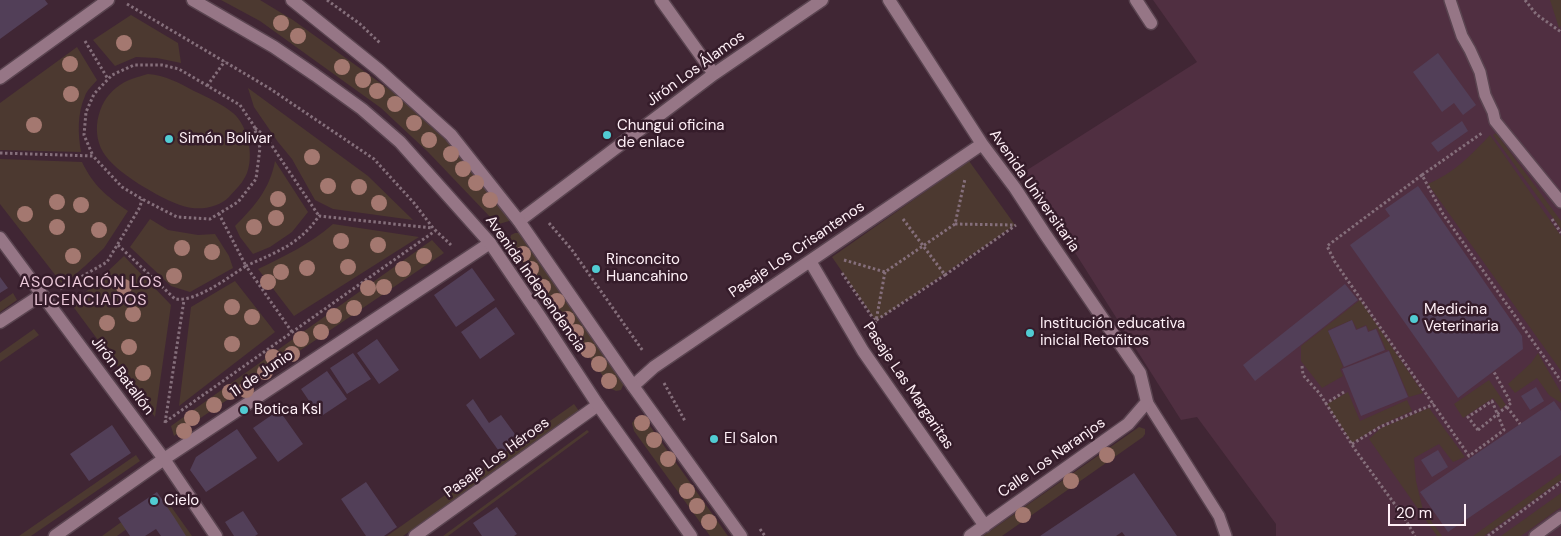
<!DOCTYPE html>
<meta charset="utf-8">
<style>
body{margin:0}
#map{position:relative;width:1561px;height:536px;overflow:hidden;background:#402634;font-family:"DM Sans",sans-serif}
canvas{display:block}
.scale{position:absolute;left:1388px;top:504px;width:78px;height:22px;box-sizing:border-box;border:2px solid #fff0f7;border-top:0;padding-left:6px;font-size:15px;line-height:18px;white-space:nowrap;color:#fff0f7;-webkit-text-stroke:4px #351c2a;paint-order:stroke}
</style>
<div id="map">
<canvas width="1561" height="536"></canvas>
<div class="scale">20 m</div>
</div>
<script>
const g = document.querySelector('canvas').getContext('2d');
g.lineJoin = 'round';
function fill(path, color) {
  g.fillStyle = color;
  g.fill(path, 'evenodd');
}
function strokePath(path, color, width, dash) {
  g.strokeStyle = color;
  g.lineWidth = width;
  g.lineCap = dash ? 'butt' : 'round';
  g.setLineDash(dash || []);
  g.stroke(path);
}
function drawText(font, color, halo, rows, align = 'center') {
  g.font = font + ' "DM Sans",sans-serif';
  g.lineWidth = 5;
  g.setLineDash([]);
  g.textBaseline = 'middle';
  g.strokeStyle = halo;
  g.fillStyle = color;
  for (const [text, x, y, turn = 0] of rows) {
    g.save();
    g.translate(x, y);
    g.rotate((+turn || 0) * Math.PI / 180);
    g.textAlign = isNaN(turn) ? turn : align;
    if (halo) g.strokeText(text, 0, 0);
    g.fillText(text, 0, 0);
    g.restore();
  }
}
fill(new Path2D(`
 M1153 0H1561V536H1276V524L1197 417 1181 420 1024 172 1197 62Z`), '#502f41');
fill(new Path2D(`
 M221 0H260L293 20 397 95 462 155 511 214 509 221 499 224 493 220 428 152 381 108 260 21Z
 M1550 0H1561V26L1559 28Z
 M131 15 178 43 181 63 157 58 136 57 115 66 93 40Z
 M77 47 97 80C93 85 87 90 85 96 77 114 78 134 81 152L0 150V103Z
 M148 74C165 75 179 83 194 91 207 97 222 104 233 113 248 126 254 155 247 173 243 183 236 189 229 197 218 208 198 211 183 206 161 199 114 172 103 152 90 130 99 98 120 85 128 79 138 77 148 74Z
 M248 88 368 176 413 220 333 209 315 200 292 159 278 142 254 107Z
 M1496 133 1561 221V229L1493 135Z
 M1490 135 1561 236V371L1428 184C1454 173 1471 155 1490 135Z
 M0 159 82 162C93 185 106 196 128 211L104 248 85 266 63 285 0 204Z
 M275 161 308 212 292 232 270 247 253 254 240 237 235 226C254 207 270 189 275 161Z
 M969 161 1015 225 876 321 832 257Z
 M150 219 168 230 198 235 215 234 229 256 233 268 190 292 171 286 130 247Z
 M333 224 419 237 294 316 258 269C285 256 310 244 333 224Z
 M515 233H519L523 236 624 383 621 390 616 391 612 389 509 243 511 235Z
 M432 240 444 253 174 436 171 426Z
 M124 256 171 305 155 417 72 305Z
 M235 281 275 332 179 406 191 307Z
 M13 293 17 300 0 312V302Z
 M1360 300 1423 393 1409 397 1389 350H1386L1377 328 1369 331 1366 325 1357 329 1352 320 1328 330 1343 367 1340 369 1343 376 1322 388 1301 361V346Z
 M34 329 39 335 0 362V353Z
 M1538 353 1561 393V403L1549 395 1537 378 1515 393 1508 384 1531 363Z
 M1489 380 1506 405 1501 409 1493 398 1463 418 1454 404Z
 M1348 392 1360 421 1407 400 1412 411 1379 426 1352 443 1327 404Z
 M574 404 579 411 403 536H387Z
 M1429 408 1465 457 1453 462 1439 444 1414 458 1416 481 1423 510 1442 536H1437L1369 439 1381 428Z
 M637 417 645 419 728 536H710L634 431 632 423Z
 M1139 427 1145 429V434L1143 437 1002 536H983Z
 M587 430 589 432 448 536H443Z
 M136 455 140 461 31 536H19Z
 M1561 473V480L1484 536H1473Z
 M1561 493V507L1521 536H1501Z
 M149 502 154 509 117 536H102Z
 M170 505 192 536H182L163 510Z`), '#4c3930');
fill(new Path2D(`
 M0 0H45L48 4 0 39Z
 M1438 53 1476 105 1463 115 1454 103 1442 112 1413 72Z
 M1462 121 1468 131 1438 152 1431 143Z
 M1418 186 1522 336 1523 349 1458 398 1350 245 1390 216 1385 209Z
 M472 268 495 300 456 327 434 295Z
 M0 277 8 288 0 293Z
 M1345 284 1358 300 1255 381 1243 365Z
 M496 307 515 334 480 359 461 332Z
 M1352 320 1356 330 1366 326 1368 332 1376 329 1385 350 1344 367 1328 331Z
 M377 339 399 370 379 384 357 353Z
 M1389 351 1408 397 1361 416 1342 369Z
 M353 353 371 379 347 394 330 368Z
 M327 371 347 399 320 417 301 389Z
 M1536 387 1544 401 1530 410 1521 396Z
 M473 399 489 423 501 415 520 441 501 454 466 405Z
 M1554 401 1561 411V455L1448 532 1420 492Z
 M279 410 303 444 278 462 253 428Z
 M112 425 131 453 89 481 70 454Z
 M237 429 257 458 206 492 190 470 196 457Z
 M1438 450 1448 467 1432 477 1421 460Z
 M1134 473 1177 536H1125L1122 532 1116 536H1040Z
 M366 482 397 527 384 536H366L341 499Z
 M157 492 174 517 186 536H161L156 529 145 536H130L118 518Z
 M497 507 517 534 514 536H482L473 523Z
 M243 511 258 534 255 536H234L225 522Z`), '#523f58');
const service = new Path2D(`
 M1450 0 1462 36 1470 50 1480 72 1485 95 1493 112 1495 121 1561 202
 M1147 402 1219 516 1226 536
 M1535 536 1561 517`);
const minor = new Path2D(`
 M661 0 714 74
 M889 0 982 144 1015 188 1045 234 1140 373 1147 402 1128 424 970 536
 M1136 0 1151 23
 M0 78 108 0
 M519 221 714 74 822 0
 M0 238 164 459 216 536
 M810 261 863 351 985 526
 M0 322 41 295
 M633 386 654 367 982 144
 M55 536 164 459 490 243
 M415 536 598 405`);
const tertiary = new Path2D(`
 M193 0 274 47 315 75 362 109 400 142 490 243 541 318 598 405 691 536
 M292 0 379 70 451 135 519 221 633 386 741 536`);
strokePath(service, '#5a4450', 14);
strokePath(minor, '#5a4450', 15);
strokePath(tertiary, '#5a4450', 15);
strokePath(new Path2D(`
 M327 0 360 24 381 44
 M1525 0 1536 14 1561 32
 M127 4 269 88 374 159 414 203 433 228 451 245
 M85 41 108 79
 M207 86 225 61
 M255 128 266 137 319 216
 M0 153 93 156 122 187 142 199 177 217 210 219 238 202 256 179 260 148 254 126 240 105 179 69 162 65H134L112 75 94 94 86 112 84 135 93 156
 M1422 175 1482 133
 M903 219 945 275 1016 225
 M1552 219 1561 233
 M549 223 572 250 643 351
 M955 224 1014 225
 M118 245 175 299C197 302 227 278 246 266L219 214
 M844 260 885 272 955 224 965 179
 M842 273 875 321 945 275
 M60 289 107 262 140 207 142 199
 M873 328 876 321 885 272
 M292 332 246 266C276 252 299 245 319 216L432 228
 M1302 366 1303 375 1320 394 1356 451 1404 517 1415 536
 M664 383 685 421
 M1325 404 1344 392
 M1507 407 1520 424
 M165 422 435 231
 M165 423 184 300
 M1478 430 1468 417 1492 401 1504 430 1469 456 1335 262 1327 246 1422 175 1443 214 1561 381
 M1352 444 1380 427 1434 404
 M760 529 765 536
 M1488 536 1561 482`), '#856f7b', 3, [2.5, 2.5]);
strokePath(service, '#967686', 11);
strokePath(minor, '#967686', 12);
strokePath(tertiary, '#967686', 12);
strokePath(new Path2D(`
 M1478 430 1511 403 1494 372`), '#856f7b', 3, [2.5, 2.5]);
g.fillStyle = '#a47870';
for (const [x, y] of [
 [281,23],
 [298,36],
 [124,43],
 [70,64],
 [342,67],
 [363,80],
 [377,91],
 [71,94],
 [395,104],
 [414,123],
 [34,125],
 [429,140],
 [451,154],
 [312,157],
 [463,169],
 [476,183],
 [328,186],
 [359,187],
 [278,199],
 [490,200],
 [57,202],
 [379,203],
 [81,205],
 [25,214],
 [276,218],
 [57,227],
 [254,227],
 [99,230],
 [341,241],
 [378,245],
 [182,248],
 [212,252],
 [523,254],
 [73,256],
 [424,256],
 [348,267],
 [307,268],
 [403,269],
 [531,269],
 [281,272],
 [174,276],
 [268,282],
 [124,287],
 [384,287],
 [543,287],
 [368,288],
 [557,301],
 [232,307],
 [354,308],
 [133,314],
 [334,316],
 [252,317],
 [567,319],
 [107,323],
 [321,332],
 [576,332],
 [301,339],
 [232,344],
 [129,347],
 [588,350],
 [292,354],
 [273,357],
 [599,364],
 [265,372],
 [143,373],
 [609,381],
 [246,390],
 [230,392],
 [214,405],
 [192,418],
 [642,423],
 [184,431],
 [654,440],
 [1107,455],
 [668,459],
 [1071,481],
 [687,491],
 [697,506],
 [1023,515],
 [709,522]
]) {
  g.beginPath();
  g.arc(x, y, 8, 0, 2 * Math.PI);
  g.fill();
}
for (const [x, y, r, color] of [
 [607,135,5,"#51ccd3"],
 [169,139,5,"#51ccd3"],
 [596,269,5,"#51ccd3"],
 [1414,319,5,"#51ccd3"],
 [1030,333,5,"#51ccd3"],
 [244,410,5,"#51ccd3"],
 [714,439,5,"#51ccd3"],
 [154,501,5,"#51ccd3"]
]) {
  const dot = new Path2D();
  dot.arc(x, y, r, 0, 2 * Math.PI);
  g.fillStyle = color;
  g.fill(dot);
  strokePath(dot, '#351c2a', 2);
}
drawText('15px', '#fff0f7', '#351c2a', [
 ["Jirón Los Álamos",696,69,-36],
 ["Avenida Universitaria",1034,191,55],
 ["Pasaje Los Crisantenos",797,250,-34],
 ["Avenida Independencia",535,284,55],
 ["11 de Junio",262,374,-34],
 ["Jirón Batallón",122,376,53],
 ["Pasaje Las Margaritas",908,386,56],
 ["Pasaje Los Héroes",497,458,-36],
 ["Calle Los Naranjos",1052,458,-35]
]);
drawText('15px', '#fff0f7', '#351c2a', [
 ["Chungui oficina",617,126],
 ["de enlace",617,143],
 ["Simón Bolivar",179,139],
 ["Rinconcito",606,260],
 ["Huancahino",606,277],
 ["Medicina",1424,310],
 ["Veterinaria",1424,327],
 ["Institución educativa",1040,324],
 ["inicial Retoñitos",1040,341],
 ["Botica Ksl",254,410],
 ["El Salon",724,439],
 ["Cielo",164,501]
], 'left');
g.letterSpacing = '1px';
drawText('16px', '#ecc9da', '#351c2a', [
 ["ASOCIACIÓN LOS",91,283],
 ["LICENCIADOS",91,301]
]);
g.letterSpacing = '0px';
</script>
